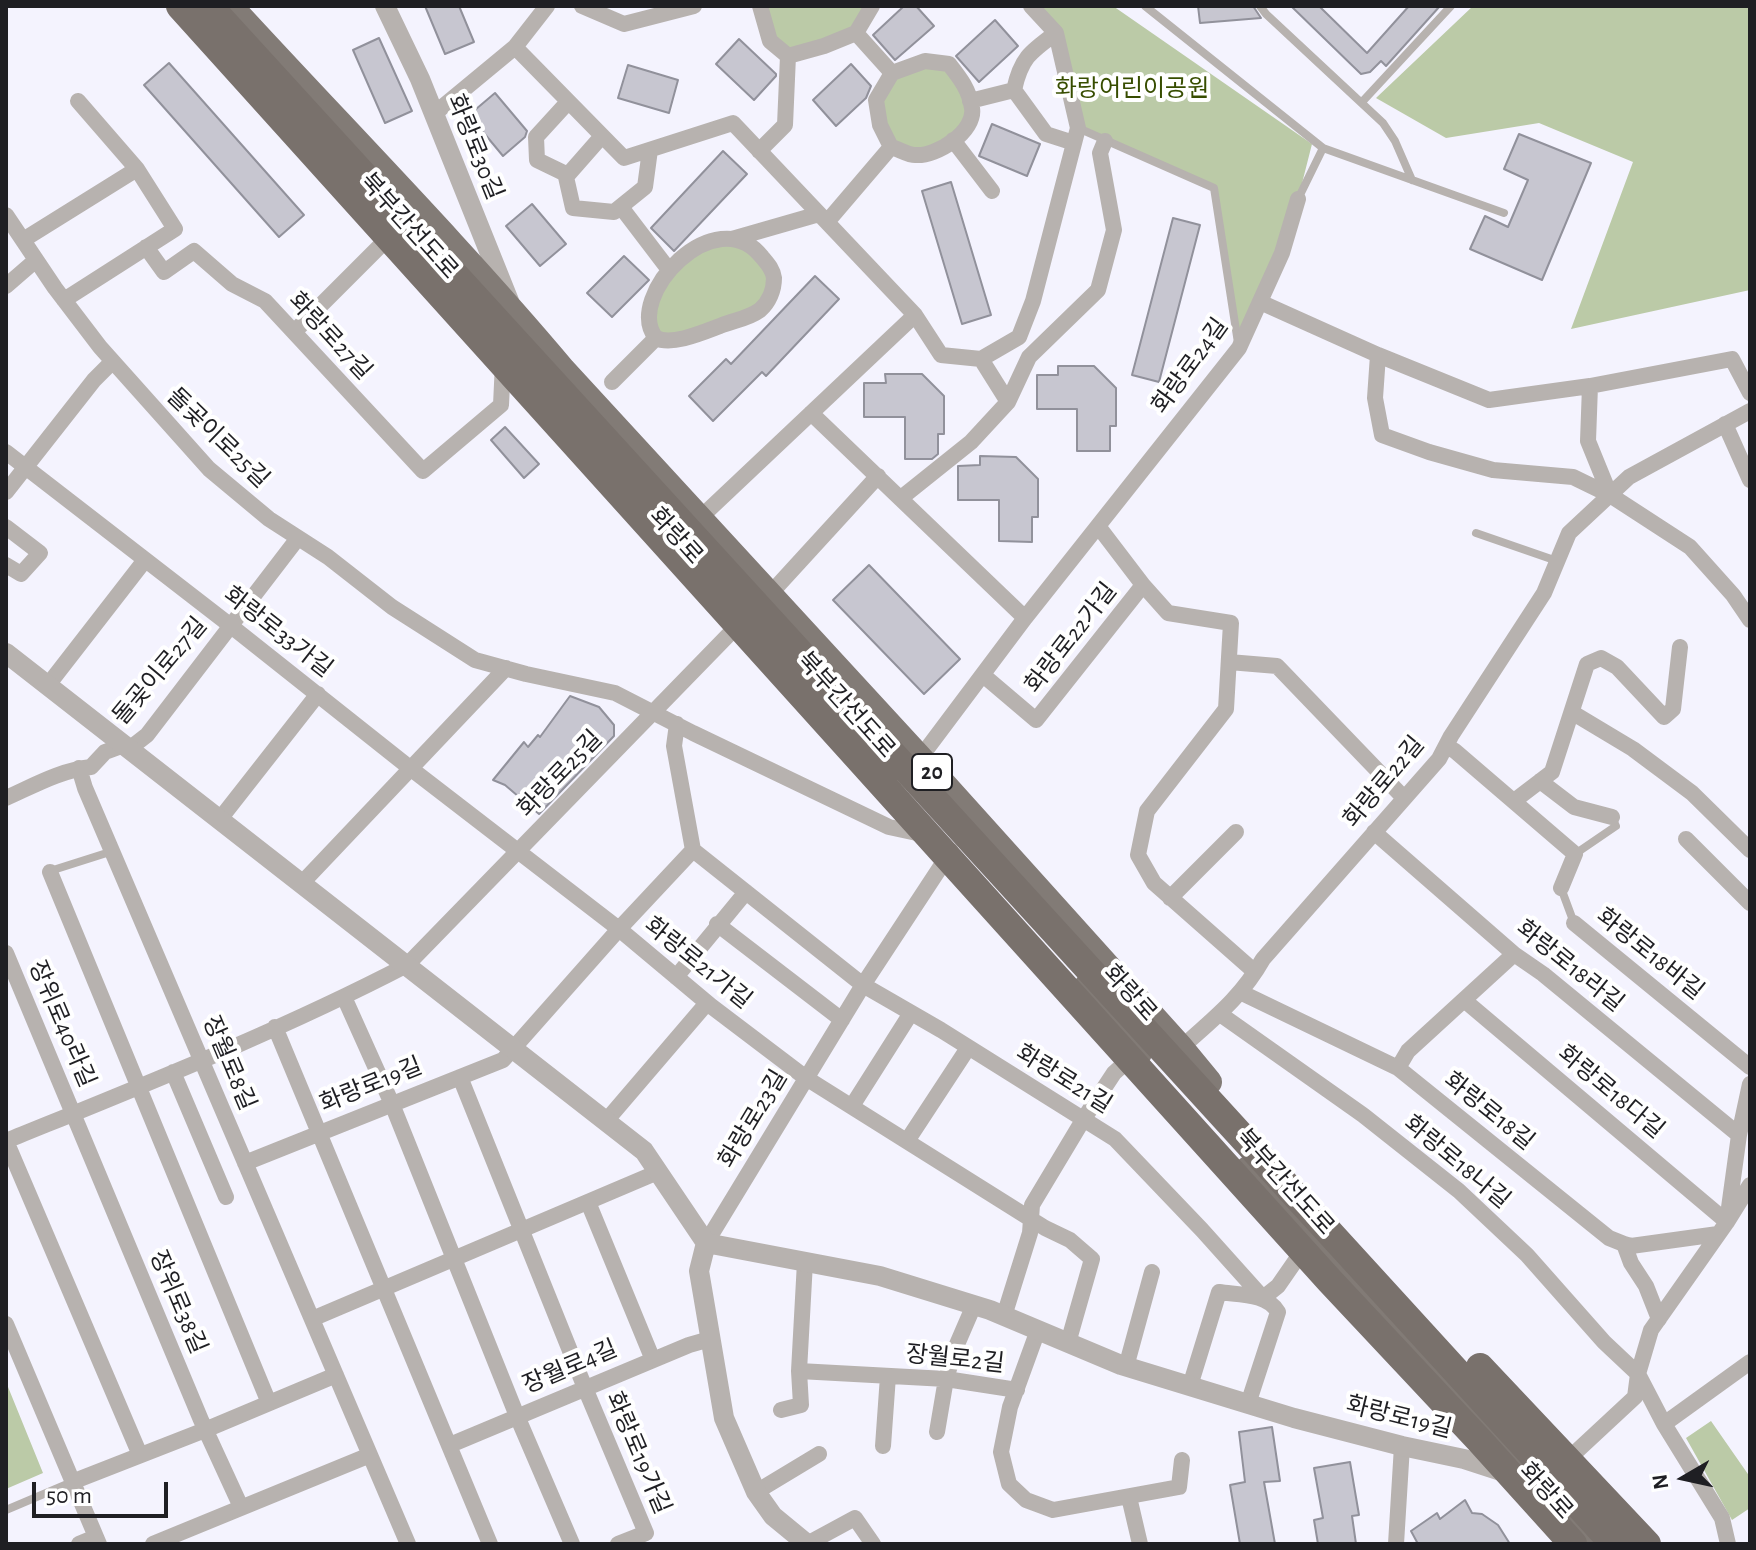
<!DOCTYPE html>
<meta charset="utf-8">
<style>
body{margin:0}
#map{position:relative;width:1756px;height:1550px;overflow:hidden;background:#f4f3fe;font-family:"Alegreya Sans",sans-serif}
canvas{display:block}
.frame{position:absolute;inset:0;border:8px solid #1f1f23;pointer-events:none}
.north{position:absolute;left:1644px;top:1438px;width:80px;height:80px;-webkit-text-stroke:6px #fff;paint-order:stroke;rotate:261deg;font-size:22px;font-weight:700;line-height:32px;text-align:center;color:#1f1f23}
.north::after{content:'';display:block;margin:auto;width:28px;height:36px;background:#1f1f23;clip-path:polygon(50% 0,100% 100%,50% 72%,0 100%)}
.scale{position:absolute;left:32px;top:1482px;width:136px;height:36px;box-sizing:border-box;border:4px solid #1f1f23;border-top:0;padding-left:10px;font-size:24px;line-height:28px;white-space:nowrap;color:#1f1f23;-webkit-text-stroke:6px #fff;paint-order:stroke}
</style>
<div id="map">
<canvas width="1756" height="1550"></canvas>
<div class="frame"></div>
<div class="north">N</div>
<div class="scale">50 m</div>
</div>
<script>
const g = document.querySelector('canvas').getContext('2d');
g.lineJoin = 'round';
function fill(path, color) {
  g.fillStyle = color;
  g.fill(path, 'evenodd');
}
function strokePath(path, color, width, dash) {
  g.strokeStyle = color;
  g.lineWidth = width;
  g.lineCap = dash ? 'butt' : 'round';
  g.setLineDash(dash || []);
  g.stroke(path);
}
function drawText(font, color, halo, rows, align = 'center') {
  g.font = font + ' "Alegreya Sans","Noto Sans KR",sans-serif';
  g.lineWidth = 8;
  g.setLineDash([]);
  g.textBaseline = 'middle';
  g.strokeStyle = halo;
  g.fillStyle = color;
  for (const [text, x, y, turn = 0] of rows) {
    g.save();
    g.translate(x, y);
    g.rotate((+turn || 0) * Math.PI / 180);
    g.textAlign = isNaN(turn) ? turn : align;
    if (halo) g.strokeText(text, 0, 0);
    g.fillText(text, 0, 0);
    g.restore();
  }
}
fill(new Path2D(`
 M760 6H869L856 33 788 56 770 41Z
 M1031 6H1113L1312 144 1298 199 1239 348 1214 188 1078 128 1056 33Z
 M1473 6H1750V290L1571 329 1633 162 1539 123 1446 138 1376 98Z
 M949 64 973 111 939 151 891 147 876 100 892 73Z
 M741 241 767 263 772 295 729 323 686 337 652 334 656 291 690 252Z
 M6 1382 43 1473 6 1489Z
 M1711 1421 1750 1477V1508L1732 1520 1686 1438Z`), '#bbcaa7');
const building = new Path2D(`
 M425 6H459L474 42 445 54Z
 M904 6H916L934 26 895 60 873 35Z
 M1198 6H1253L1261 18 1200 23Z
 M1291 6H1319L1367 53 1409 6H1440L1386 66 1381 61 1370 72 1361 74Z
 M995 20 1018 46 979 82 956 56Z
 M379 38 412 111 385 123 353 50Z
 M739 39 776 74V76L754 100 716 64Z
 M169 63 304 215 279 237 144 85Z
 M851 64 871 86 866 98 836 126 813 100Z
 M628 65 678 80 669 113 618 98Z
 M495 93 527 131 525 137 503 156 469 115Z
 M992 124 1040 144 1027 176 979 156Z
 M1519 134 1591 163 1542 280 1470 249 1485 216 1508 227 1528 180 1504 169Z
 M723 151 747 174 674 251 651 228Z
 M951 182 991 315 962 324 922 191Z
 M532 204 566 244 540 266 506 226Z
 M1173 218 1200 225 1159 382 1132 375Z
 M624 256 649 280 612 317 587 293Z
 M815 276 839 299 766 376 762 372 713 421 689 396 726 359 731 364Z
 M1058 366H1094L1116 388V426H1110V451H1077V409H1037V375H1058Z
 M885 374H922L944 396V434H938V454L932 459H905V417H864V383H886Z
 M505 427 539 464 524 478 491 440Z
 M980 456 1016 457 1038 479V517H1032V542L999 541V500H958V466L980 465Z
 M869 565 960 659 924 694 833 600Z
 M570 696 599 707 614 725V736L539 814 505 785 493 780 524 742 528 747 538 735 540 737Z
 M1272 1427 1280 1481 1264 1482 1275 1544H1240L1230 1485 1245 1482 1239 1432Z
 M1350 1462 1359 1515 1352 1516 1356 1544H1318L1314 1520 1323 1518 1314 1468Z
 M1465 1500 1472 1513 1482 1514 1498 1525 1510 1544H1418L1411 1531 1437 1513 1440 1519Z`);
fill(building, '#c7c6d0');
strokePath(building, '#91919b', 2);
strokePath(new Path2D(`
 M1145 6 1323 148 1504 213
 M1260 6 1266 14 1383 123 1395 141 1412 180
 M1362 102 1451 6
 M1078 128 1214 188 1238 343
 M1298 199 1323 148
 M1476 533 1557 561
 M1575 854 1616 826 1612 817
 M50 871 113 851
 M1561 888 1574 923
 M6 1510 72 1482`), '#b7b2af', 8);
strokePath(new Path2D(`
 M582 6 624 24 694 6
 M760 6 770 41 788 56
 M856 33 872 6
 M515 47 624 158 733 123 915 315
 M1014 90 1046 134 1074 143
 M970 101 1014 90C1021 58 1030 52 1056 33
 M434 114 515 47 547 6
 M602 136 566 177 573 208 614 212 645 187 650 150
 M953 140 992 191
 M759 151 785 125 788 56 824 46 856 33 892 73
 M568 175 537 160 536 137 568 102
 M621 207 669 270
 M6 215 55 288 100 347 209 469 269 519 328 557 392 607 475 660 526 674 615 693 693 733 889 827 926 835
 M827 222 891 147C899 149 908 155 915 155 937 157 976 131 972 108 969 89 960 78 949 64L925 61 892 73 876 100 880 125 891 147
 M732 239 819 214
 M23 240 137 169
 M146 247 164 272 194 251 232 284 265 301 423 471 501 405 503 363
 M6 286 36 260
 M64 300 175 229 137 169 78 101
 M1260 302 1378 355 1489 400 1590 386 1732 359 1750 393
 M294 332 395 231
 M1378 355 1375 398 1382 435 1429 452 1493 470 1573 477 1610 495 1690 547 1733 595 1750 620
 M981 359 1008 402 1029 357 1098 290 1114 230 1100 153 1105 141
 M612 382 656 338C623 297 716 198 762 257 767 263 773 269 774 278 774 290 769 302 760 310 748 319 734 320 720 326 704 332 672 346 656 338
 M1590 386 1588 441 1610 495
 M811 413 1025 618
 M1725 424 1750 480
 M6 452 231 626 410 768 619 929 711 1006 806 1078 1045 1228 1070 1240 1092 1259 1068 1343
 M6 492 94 380 112 362
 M901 498 971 442 1008 402
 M700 518 915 315 941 355 981 359 1019 337 1033 301 1061 193 1078 128 1056 33 1031 6
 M1098 526 1143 585 1168 613 1231 623 1226 709 1147 811 1138 855 1154 883 1255 972
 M6 527 40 553 21 574 6 565
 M770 594 878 476
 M1229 662 1277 666 1404 798
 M983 675 1036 720 1143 585
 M48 685 145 560
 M1573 713 1633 749 1692 793 1750 850
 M677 724 674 746 693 850 863 985 941 1030 1115 1139 1202 1230 1263 1298
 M1446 746 1455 751 1575 854 1561 888
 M129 749 147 735 298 538
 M920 758 1025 618 1239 348 1282 253 1298 199
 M79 768 85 788 408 1544
 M1540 781 1574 807 1612 817
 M6 798C33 786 61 770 91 767L105 752 124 745
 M1514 801 1552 772 1587 664 1601 658 1617 667 1664 717 1673 709 1680 647
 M220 819 318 694
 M1374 832 1514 954 1543 974 1739 1135
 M1686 839 1750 903
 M50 872 269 1403
 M302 883 506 668
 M1170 898 1236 832
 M1574 923 1750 1067
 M717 924 842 1020
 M6 953 201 1420 241 1507
 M676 977 746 892
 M1240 992 1398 1068 1609 1238 1624 1244 1631 1263 1646 1286 1659 1319
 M344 997 392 1104 517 1416 572 1544
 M1464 1000 1727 1222 1750 1185
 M1220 1014 1363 1115 1459 1191 1527 1255 1604 1342 1638 1374 1664 1424 1722 1518 1728 1544
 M275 1027 490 1544
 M1181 1048C1213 1019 1241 998 1263 959L1439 759 1451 736 1544 593 1569 533 1629 477 1750 411
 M1398 1068 1408 1051 1514 954
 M173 1072 226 1197
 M460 1077 585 1388 646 1533 618 1544
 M852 1106 911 1013
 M606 1121 707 1003
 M6 1141C141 1086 278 1032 407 965L742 621
 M6 1141 140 1455
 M907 1141 968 1048
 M245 1163 503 1060 619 929 693 850
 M588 1202 653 1360
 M706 1243 863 985 951 851
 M1624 1244 1631 1246 1718 1234
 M1263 1298 1278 1286 1305 1247
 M1004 1316 1030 1233 1032 1205 1083 1120 1114 1073 1133 1056
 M312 1319 658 1172
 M6 1324 99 1544
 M1038 1330 1010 1407 1001 1452 1009 1484 1026 1500 1053 1510 1179 1487 1182 1460
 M1126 1367 1152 1272
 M799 1371 946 1379 1017 1390
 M1190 1386 1219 1292C1239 1295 1267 1293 1278 1312L1248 1404
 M781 1410 801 1405 799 1371 805 1262
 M1664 1424 1750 1362
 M937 1432 946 1379 955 1349 974 1305
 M450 1445 689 1345 710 1339
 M883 1446 888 1376
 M1564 1463 1635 1397 1638 1374 1651 1330 1727 1222 1739 1135 1750 1084
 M72 1482 205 1430 336 1375
 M756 1492 819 1454
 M1129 1497 1140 1544
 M79 1544 96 1537
 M153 1544 370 1455
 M807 1544 855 1518 873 1544
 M1396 1544 1402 1446`), '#b7b2af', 16);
strokePath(new Path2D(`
 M385 6 420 79 509 301
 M6 653 644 1151 706 1243 880 1276 990 1310 1121 1365 1294 1418 1402 1446 1464 1459 1507 1473
 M706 1243 699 1271 724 1418 756 1492 773 1516 807 1544`), '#b7b2af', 20);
strokePath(new Path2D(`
 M230 6C341 127 457 244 563 370L920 758 1181 1048 1209 1082
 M1087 986 1106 1008 1139 1053
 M1248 1169 1594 1544`), '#827b76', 26);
strokePath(new Path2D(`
 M180 6 1330 1281 1479 1440 1573 1544
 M209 6 1614 1544
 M1480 1367 1647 1544`), '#79716c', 28);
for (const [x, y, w] of [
 [932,772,40]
]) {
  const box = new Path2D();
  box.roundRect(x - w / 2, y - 18, w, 36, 6);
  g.fillStyle = '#fff';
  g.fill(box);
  strokePath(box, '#1f1f23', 2);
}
drawText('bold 22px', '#1f1f23', null, [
 ["20",932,772]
]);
drawText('24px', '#374d00', '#fff', [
 ["화랑어린이공원",1132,89]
]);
drawText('24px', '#1f1f23', '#fff', [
 ["화랑로30길",475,147,68],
 ["북부간선도로",409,226,48],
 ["화랑로27길",330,336,47],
 ["화랑로24길",1190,366,-54],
 ["돌곶이로25길",218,438,44],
 ["화랑로",676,536,48],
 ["화랑로33가길",278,632,38],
 ["화랑로22가길",1071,638,-52],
 ["돌곶이로27길",160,671,-50],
 ["북부간선도로",846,705,48],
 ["화랑로25길",560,774,-46],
 ["화랑로22길",1384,782,-50],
 ["화랑로18바길",1650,954,39],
 ["화랑로21가길",698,963,39],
 ["화랑로18라길",1570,966,39],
 ["화랑로",1130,993,48],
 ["장위로40라길",62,1024,67],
 ["장월로8길",229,1063,67],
 ["화랑로21길",1064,1079,32],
 ["화랑로19길",371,1085,-22],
 ["화랑로18다길",1611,1092,40],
 ["화랑로18길",1489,1111,39],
 ["화랑로23길",753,1119,-59],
 ["화랑로18나길",1457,1162,40],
 ["북부간선도로",1285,1182,48],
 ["장위로38길",178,1302,67],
 ["장월로2길",955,1359,6],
 ["장월로4길",570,1367,-23],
 ["화랑로19길",1399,1417,14],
 ["화랑로19가길",638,1453,67],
 ["화랑로",1546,1491,48]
]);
</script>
